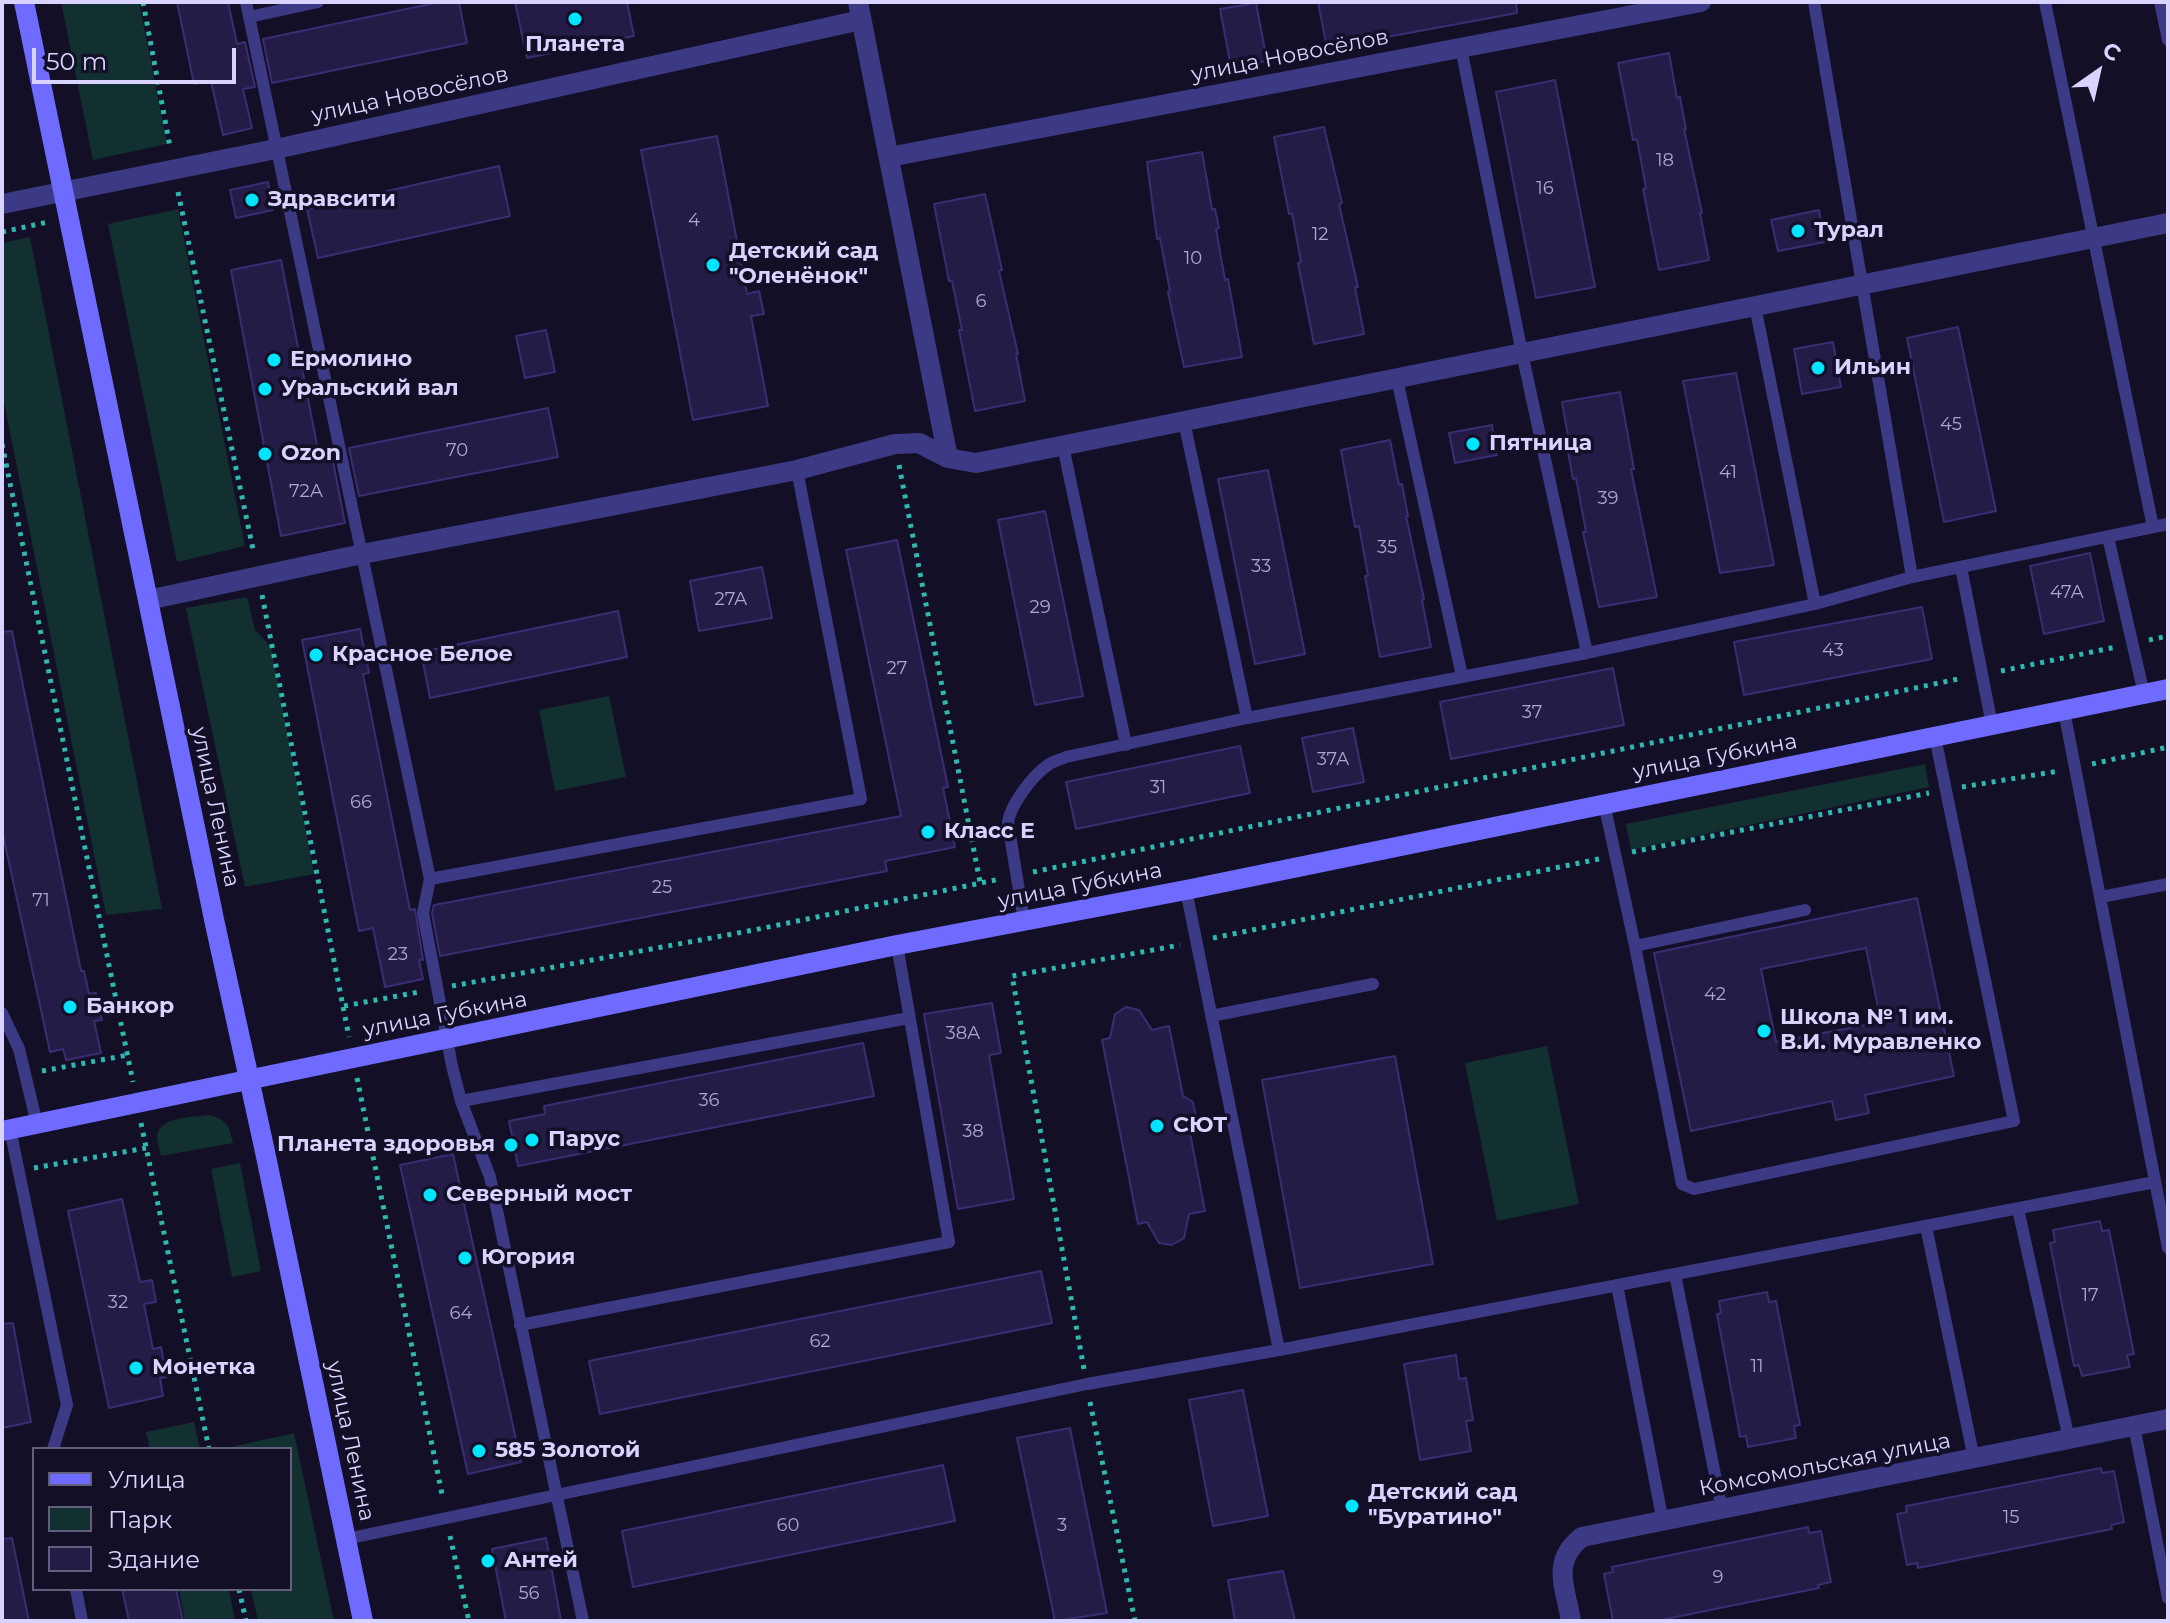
<!DOCTYPE html>
<meta charset="utf-8">
<style>
body{margin:0}
#map{position:relative;width:2170px;height:1623px;overflow:hidden;background:#130f26;font-family:Montserrat,sans-serif}
canvas{display:block}
.frame{position:absolute;inset:0;border:4px solid #d9d4ff;pointer-events:none}
.legend{position:absolute;left:32px;top:1447px;width:260px;height:144px;box-sizing:border-box;background:#130f26;border:2px solid #625e7d;margin:0;padding:10px 14px;list-style:none;font-size:24px;color:#d9d4ff}
.legend li{display:flex;align-items:center;gap:16px;height:40px}
.legend b{width:40px;border:2px solid #625e7d}
.north{position:absolute;left:2058px;top:32px;width:80px;height:80px;-webkit-text-stroke:6px #130f26;paint-order:stroke;rotate:34deg;font-size:22px;font-weight:700;line-height:32px;text-align:center;color:#d9d4ff}
.north::after{content:'';display:block;margin:auto;width:28px;height:36px;background:#d9d4ff;clip-path:polygon(50% 0,100% 100%,50% 72%,0 100%)}
.scale{position:absolute;left:32px;top:48px;width:204px;height:36px;box-sizing:border-box;border:4px solid #d9d4ff;border-top:0;padding-left:10px;font-size:24px;line-height:28px;white-space:nowrap;color:#d9d4ff;-webkit-text-stroke:6px #130f26;paint-order:stroke}
</style>
<div id="map">
<canvas width="2170" height="1623"></canvas>
<div class="frame"></div>
<ul class="legend">
<li><b style="height:10px;background:#6f6bff"></b>Улица</li>
<li><b style="height:22px;background:#12302f"></b>Парк</li>
<li><b style="height:22px;background:#241b47"></b>Здание</li>
</ul>
<div class="north">С</div>
<div class="scale">50 m</div>
</div>
<script>
const g = document.querySelector('canvas').getContext('2d');
g.lineJoin = 'round';
function fill(path, color) {
  g.fillStyle = color;
  g.fill(path, 'evenodd');
}
function strokePath(path, color, width, dash) {
  g.strokeStyle = color;
  g.lineWidth = width;
  g.lineCap = dash ? 'butt' : 'round';
  g.setLineDash(dash || []);
  g.stroke(path);
}
function drawText(font, color, halo, rows, align = 'center') {
  g.font = font + ' Montserrat,sans-serif';
  g.lineWidth = 7;
  g.setLineDash([]);
  g.textBaseline = 'middle';
  g.strokeStyle = halo;
  g.fillStyle = color;
  for (const [text, x, y, turn = 0] of rows) {
    g.save();
    g.translate(x, y);
    g.rotate((+turn || 0) * Math.PI / 180);
    g.textAlign = isNaN(turn) ? turn : align;
    if (halo) g.strokeText(text, 0, 0);
    g.fillText(text, 0, 0);
    g.restore();
  }
}
fill(new Path2D(`
 M61 2H139L167 144 93 160Z
 M178 209 245 546 177 562 108 224Z
 M30 237 162 909 106 915 2 392V243Z
 M247 597 255 630 271 647 314 874 245 887 186 608Z
 M609 696 626 777 555 791 539 710Z
 M1925 764 1929 787 1631 850 1626 824Z
 M1547 1046 1579 1204 1497 1221 1465 1063Z
 M210 1115C227 1120 229 1126 233 1143L161 1156C160 1150 157 1142 157 1136 159 1116 195 1117 210 1115Z
 M240 1163 261 1271 232 1277 211 1169Z
 M194 1422 200 1449H150L146 1432Z
 M294 1433 334 1621H258L251 1589H290V1449H222Z
 M179 1589H229L235 1621H185Z`), '#12302f');
const building = new Path2D(`
 M177 2H228L237 44 245 42 255 87 243 89 252 128 223 135 211 81 194 84Z
 M440 2H459L467 43 272 83 263 39Z
 M515 2H627L634 36 527 58Z
 M1318 2H1516L1517 13 1327 48Z
 M1256 3 1267 61 1231 67 1220 9Z
 M1669 53 1677 98 1680 97 1686 129H1684L1702 213H1700L1709 260 1659 270 1643 189 1646 188 1637 139 1633 140 1618 63Z
 M1555 80 1595 287 1536 298 1496 92Z
 M1324 127 1342 203 1339 204 1358 287H1355L1364 334 1314 344 1298 263 1301 262 1292 213 1289 214 1274 137Z
 M717 136 747 294 759 291 764 314 751 316 768 406 693 420 641 150Z
 M1202 152 1212 209H1215L1219 228 1216 229 1225 280 1228 279 1242 357 1184 367 1168 292 1170 291 1160 238 1157 239 1147 162Z
 M499 166 510 216 318 258 307 209Z
 M268 182 273 210 236 218 230 190Z
 M985 194 1002 270 999 271 1018 354H1016L1025 401 975 411 959 330H962L952 281H949L934 204Z
 M1819 210 1825 242 1778 251 1771 220Z
 M281 260 318 450 330 448 331 451 345 523 281 536 231 270Z
 M1958 327 1996 511 1944 522 1907 338Z
 M546 330 555 372 525 378 516 336Z
 M1833 342 1841 387 1802 394 1794 349Z
 M1736 373 1774 565 1720 573 1683 381Z
 M1620 392 1634 469H1631L1657 597 1599 607 1583 532H1586L1576 478 1573 479 1567 447H1570L1562 402Z
 M548 408 558 457 359 496 349 448Z
 M1492 425 1497 455 1455 463 1449 433Z
 M1390 440 1399 485 1402 484 1408 516H1406L1424 599 1422 600 1431 647 1380 657 1365 576H1368L1359 526 1355 527 1341 450Z
 M1268 470 1305 654 1255 664 1218 479Z
 M1045 511 1083 696 1035 705 998 520Z
 M897 540 948 787 943 788 955 847 885 861 887 871 440 956 432 913 434 905 901 816 846 550Z
 M2090 553 2104 621 2044 634 2030 566Z
 M762 567 772 618 699 631 690 581Z
 M1922 607 1932 659 1744 695 1734 642Z
 M618 611 627 657 430 698 421 652Z
 M360 629 369 673 363 674 410 910 415 909 423 960H419L423 979 385 987 373 928 359 931 302 640Z
 M12 631 81 971H84L89 994 96 993 102 1020 94 1021 101 1053 66 1060 63 1049 50 1052 2 830V632Z
 M1613 668 1624 725 1451 759 1440 702Z
 M1353 728 1364 782 1313 792 1302 738Z
 M1240 746 1250 793 1076 829 1066 782Z
 M1917 898 1954 1076 1865 1095 1869 1113 1836 1120 1832 1101 1691 1131 1654 953ZM1866 948 1881 1022 1776 1042 1761 969Z
 M992 1003 1001 1053 989 1055 1014 1199 958 1209 924 1014Z
 M1126 1007 1139 1010 1152 1030 1169 1026 1183 1096 1193 1102 1197 1123 1190 1133 1205 1211 1189 1214 1184 1238 1172 1245 1159 1243 1147 1222 1138 1224 1102 1040 1110 1038 1115 1014Z
 M863 1043 874 1096 518 1166 509 1121 545 1114 544 1106Z
 M1395 1056 1433 1264 1300 1288 1262 1080Z
 M453 1154 521 1462 468 1474 400 1165Z
 M122 1199 140 1282 152 1280 156 1302 144 1304 153 1349 161 1347 167 1377 160 1378 163 1396 109 1408 68 1211Z
 M2100 1221 2102 1231 2109 1230 2134 1354 2127 1355 2130 1367 2082 1376 2079 1365 2074 1366 2050 1243 2055 1242 2053 1230Z
 M1041 1271 1052 1323 600 1414 589 1361Z
 M1767 1292 1769 1302 1776 1301 1800 1425 1794 1426 1796 1438 1748 1447 1746 1436 1740 1437 1717 1314 1721 1313 1719 1301Z
 M13 1323 31 1422 2 1428V1324Z
 M1456 1355 1459 1379 1466 1378 1473 1420 1466 1421 1471 1451 1420 1460 1404 1364Z
 M1243 1390 1268 1516 1213 1526 1189 1400Z
 M1070 1428 1107 1613 1055 1621 1017 1438Z
 M943 1465 955 1521 633 1587 622 1531Z
 M2101 1468 2102 1473 2114 1471 2124 1522 2111 1525 2112 1529 1918 1568 1917 1563 1907 1565 1897 1514 1907 1512 1906 1506Z
 M1808 1527 1809 1533 1821 1531 1831 1582 1818 1585 1819 1588 1656 1621H1613L1604 1574 1613 1572 1612 1567Z
 M12 1538 29 1621H2V1539Z
 M546 1538 561 1621H506L492 1549Z
 M1283 1571 1295 1621H1235L1228 1580Z
 M122 1589H176L183 1621H129Z`);
fill(building, '#241b47');
strokePath(building, '#3b2d73', 2);
strokePath(new Path2D(`
 M143 2 170 147
 M178 192 254 554
 M2 232 48 222
 M2 444 133 1082
 M899 465 980 882
 M262 595 349 1037
 M2149 640 2168 636
 M2001 671 2116 647
 M2092 764 2168 747
 M1962 787 2059 771
 M1632 852 1929 793
 M1033 872 1963 678
 M1213 938 1599 859
 M452 986 754 930 1000 879
 M344 1006 419 992
 M42 1071 128 1055
 M357 1078 443 1499
 M141 1123 209 1449
 M34 1168 146 1148
 M1084 1369 1012 976 1180 945
 M1090 1402 1135 1621
 M450 1536 469 1621
 M239 1589 246 1621`), '#2fb8b0', 5, [4, 6]);
strokePath(new Path2D(`
 M246 2 430 879 423 913 452 1066 461 1101 490 1177 583 1621
 M1814 2 1912 577
 M2045 2 2153 527
 M2160 2 2168 40
 M249 17 318 2
 M1461 48 1522 353 1587 653
 M1755 306 1815 604
 M1397 379 1462 676
 M1184 421 1247 718
 M1063 446 1126 745
 M2108 537 2144 694
 M1961 567 1992 725
 M2064 711 2168 1248
 M1604 803 1635 946
 M430 879 861 799 797 470
 M2101 897 2168 884
 M1805 910 1635 946 1682 1184 1694 1189 2014 1121 1935 737
 M1024 921 1008 823C1010 805 1033 775 1048 765 1053 761 1060 760 1066 757L1247 718 1587 653 1815 604 1912 577 2168 524
 M2 1013 19 1049 37 1124
 M1211 1016 1373 984
 M461 1101 909 1018
 M10 1129 67 1405 53 1449
 M2018 1209 2069 1439
 M1926 1226 1974 1459
 M1675 1274 1722 1510
 M1617 1285 1663 1522
 M520 1325 949 1242 897 945
 M1279 1350 2155 1182
 M2134 1426 2168 1598
 M346 1539 1087 1384 1279 1350 1186 890
 M76 1589 82 1621`), '#3d3a85', 12);
strokePath(new Path2D(`
 M858 2 948 458
 M889 157 1701 2
 M2 204 276 149 861 20
 M148 600 362 554 797 470 895 444 919 443 948 458 976 463 2168 223
 M1571 1621C1565 1586 1551 1561 1582 1537L2168 1419`), '#3d3a85', 20);
strokePath(new Path2D(`
 M24 2 215 924 264 1147 363 1621
 M2 1131 897 945 1186 890 2168 689`), '#6f6bff', 20);
for (const [x, y, r, color] of [
 [575,19,8,"#00e5ff"],
 [252,200,8,"#00e5ff"],
 [1798,231,8,"#00e5ff"],
 [713,265,8,"#00e5ff"],
 [274,360,8,"#00e5ff"],
 [1818,368,8,"#00e5ff"],
 [265,389,8,"#00e5ff"],
 [1473,444,8,"#00e5ff"],
 [265,454,8,"#00e5ff"],
 [316,655,8,"#00e5ff"],
 [928,832,8,"#00e5ff"],
 [70,1007,8,"#00e5ff"],
 [1764,1031,8,"#00e5ff"],
 [1157,1126,8,"#00e5ff"],
 [532,1140,8,"#00e5ff"],
 [511,1145,8,"#00e5ff"],
 [430,1195,8,"#00e5ff"],
 [465,1258,8,"#00e5ff"],
 [136,1368,8,"#00e5ff"],
 [479,1451,8,"#00e5ff"],
 [1352,1506,8,"#00e5ff"],
 [488,1561,8,"#00e5ff"]
]) {
  const dot = new Path2D();
  dot.arc(x, y, r, 0, 2 * Math.PI);
  g.fillStyle = color;
  g.fill(dot);
  strokePath(dot, '#130f26', 3);
}
drawText('18px', '#aca6d1', null, [
 ["18",1665,161],
 ["16",1545,189],
 ["4",694,221],
 ["12",1320,235],
 ["10",1193,259],
 ["6",981,302],
 ["45",1951,425],
 ["70",457,451],
 ["41",1728,473],
 ["72А",306,492],
 ["39",1608,499],
 ["35",1387,548],
 ["33",1261,567],
 ["47А",2067,593],
 ["27А",731,600],
 ["29",1040,608],
 ["43",1833,651],
 ["27",897,669],
 ["37",1532,713],
 ["37А",1333,760],
 ["31",1158,788],
 ["66",361,803],
 ["25",662,888],
 ["71",41,901],
 ["23",398,955],
 ["42",1715,995],
 ["38А",963,1034],
 ["36",709,1101],
 ["38",973,1132],
 ["17",2090,1296],
 ["32",118,1303],
 ["64",461,1314],
 ["62",820,1342],
 ["11",1757,1367],
 ["15",2011,1518],
 ["60",788,1526],
 ["3",1062,1526],
 ["9",1718,1578],
 ["56",529,1594]
]);
drawText('bold 22px', '#d9d4ff', '#130f26', [
 ["Планета",575,45,"center"],
 ["Здравсити",268,200],
 ["Турал",1814,231],
 ["Детский сад",729,252],
 ["\"Оленёнок\"",729,277],
 ["Ермолино",290,360],
 ["Ильин",1834,368],
 ["Уральский вал",281,389],
 ["Пятница",1489,444],
 ["Ozon",281,454],
 ["Красное Белое",332,655],
 ["Класс Е",944,832],
 ["Банкор",86,1007],
 ["Школа № 1 им.",1780,1018],
 ["В.И. Муравленко",1780,1043],
 ["СЮТ",1173,1126],
 ["Парус",548,1140],
 ["Планета здоровья",495,1145,"right"],
 ["Северный мост",446,1195],
 ["Югория",481,1258],
 ["Монетка",152,1368],
 ["585 Золотой",495,1451],
 ["Детский сад",1368,1493],
 ["\"Буратино\"",1368,1518],
 ["Антей",504,1561]
], 'left');
drawText('22px', '#d9d4ff', '#130f26', [
 ["улица Новосёлов",1290,56,-11],
 ["улица Новосёлов",410,95,-12],
 ["улица Губкина",1715,757,-11],
 ["улица Ленина",215,807,78],
 ["улица Губкина",1080,886,-11],
 ["улица Губкина",445,1015,-11],
 ["улица Ленина",350,1441,78],
 ["Комсомольская улица",1825,1465,-11]
]);
</script>
